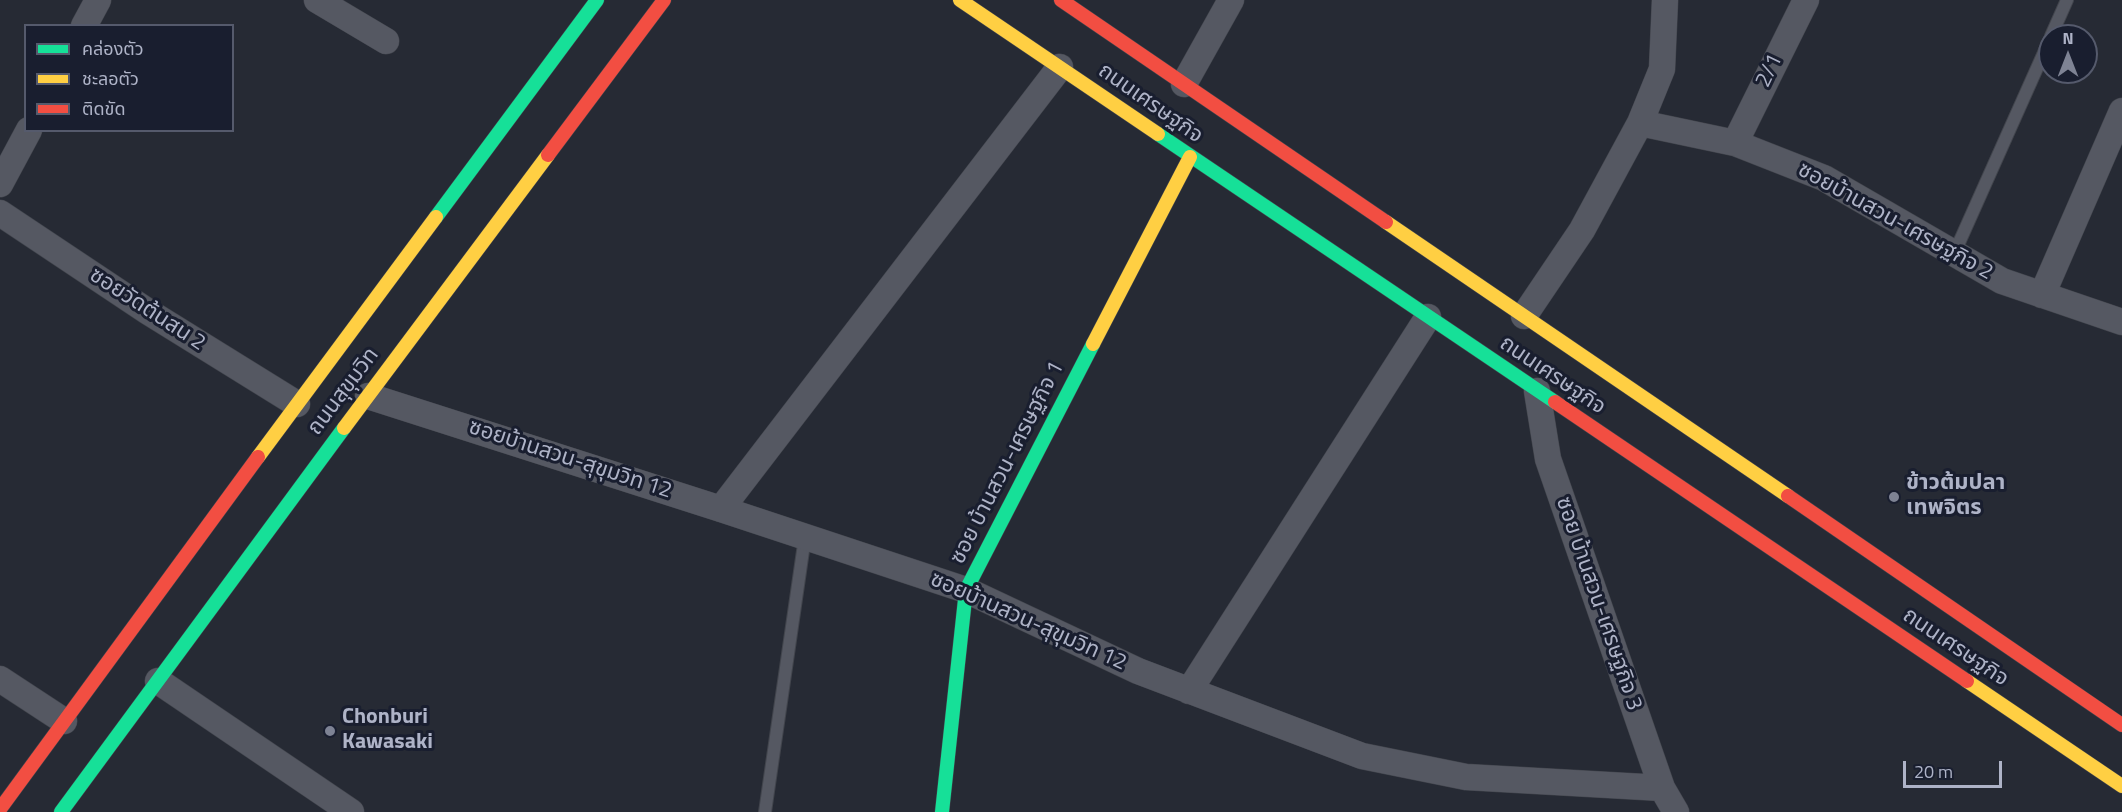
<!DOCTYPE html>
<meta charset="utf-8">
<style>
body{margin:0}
#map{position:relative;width:2122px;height:812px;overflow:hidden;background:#262a34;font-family:"Titillium Web","Noto Sans Thai",sans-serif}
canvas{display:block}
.legend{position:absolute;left:24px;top:24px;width:210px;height:108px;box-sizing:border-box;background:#191e2f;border:2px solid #555a6c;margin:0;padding:8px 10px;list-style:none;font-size:18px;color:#aeb3c7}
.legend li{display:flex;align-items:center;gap:12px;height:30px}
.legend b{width:30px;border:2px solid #555a6c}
.north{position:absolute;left:2038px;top:24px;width:60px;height:60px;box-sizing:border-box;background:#191e2f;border:2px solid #555a6c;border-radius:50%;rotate:0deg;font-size:16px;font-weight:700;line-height:24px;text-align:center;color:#aeb3c7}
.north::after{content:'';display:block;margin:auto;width:21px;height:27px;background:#7e8394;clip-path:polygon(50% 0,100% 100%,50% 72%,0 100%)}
.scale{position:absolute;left:1903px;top:761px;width:99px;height:27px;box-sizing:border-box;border:3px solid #aeb3c7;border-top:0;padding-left:8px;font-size:18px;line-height:21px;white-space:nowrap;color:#aeb3c7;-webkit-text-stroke:4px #191e2f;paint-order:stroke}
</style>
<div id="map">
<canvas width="2122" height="812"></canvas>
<ul class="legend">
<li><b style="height:8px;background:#16e098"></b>คล่องตัว</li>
<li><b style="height:8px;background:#ffcf43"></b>ชะลอตัว</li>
<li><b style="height:8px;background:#f24e42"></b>ติดขัด</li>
</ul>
<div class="north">N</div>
<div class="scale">20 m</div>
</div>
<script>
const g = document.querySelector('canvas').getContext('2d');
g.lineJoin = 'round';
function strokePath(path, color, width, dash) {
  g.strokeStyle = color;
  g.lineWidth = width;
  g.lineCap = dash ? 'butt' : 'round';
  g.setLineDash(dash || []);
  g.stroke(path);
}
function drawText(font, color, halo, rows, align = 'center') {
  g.font = font + ' "Titillium Web","Noto Sans Thai",sans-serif';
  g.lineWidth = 6;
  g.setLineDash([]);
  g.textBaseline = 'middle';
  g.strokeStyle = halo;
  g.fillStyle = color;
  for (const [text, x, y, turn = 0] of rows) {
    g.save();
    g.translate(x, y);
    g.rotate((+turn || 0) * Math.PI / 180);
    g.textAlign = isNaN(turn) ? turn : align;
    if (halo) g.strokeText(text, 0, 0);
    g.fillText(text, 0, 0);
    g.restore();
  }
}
const lane = new Path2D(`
 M2051 36 2067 0
 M1954 254 2050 39
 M765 812 805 537`);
const street = new Path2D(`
 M317 0 386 41
 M84 26 98 0
 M1184 84 1231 0
 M1640 123 1735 143 1824 178 2002 281 2122 322
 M1735 143 1806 0
 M0 184 29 130
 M0 213 147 311 297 404
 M2042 295 2122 111
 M1524 316 1582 230 1640 123 1662 69 1665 0
 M1537 391 1548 459 1662 788 1676 812
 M368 396 721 509 966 590 1138 671 1362 756 1466 777 1662 788
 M721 509 1060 67
 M0 679 64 721
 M158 681 351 812
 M1189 691 1428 317`);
const fast = new Path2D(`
 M1158 134 1555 402
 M436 217 597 0
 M61 812 344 428
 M942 812 966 590 1093 344`);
const slow = new Path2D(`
 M960 0 1158 134
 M1386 222 1788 496
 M1093 344 1190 157
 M344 428 548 155
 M258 457 436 217
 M1967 681 2122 786`);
const jam = new Path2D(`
 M1061 0 1386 222
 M548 155 664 0
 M1555 402 1967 681
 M1788 496 2122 725
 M0 809 258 457`);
strokePath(lane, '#42454d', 14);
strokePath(street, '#42454d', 27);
strokePath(fast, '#42454d', 15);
strokePath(slow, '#42454d', 15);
strokePath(jam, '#42454d', 15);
strokePath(lane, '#555862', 12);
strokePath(street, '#555862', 26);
strokePath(fast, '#16e098', 14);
strokePath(slow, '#ffcf43', 14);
strokePath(jam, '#f24e42', 14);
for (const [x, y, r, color] of [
 [1894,497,6,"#7e8394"],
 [330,731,6,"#7e8394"]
]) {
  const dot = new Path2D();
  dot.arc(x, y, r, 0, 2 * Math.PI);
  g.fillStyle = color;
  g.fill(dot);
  strokePath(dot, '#191e2f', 2);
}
drawText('22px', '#aeb3c7', '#191e2f', [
 ["2/1",1770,71,-64],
 ["ถนนเศรษฐกิจ",1150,104,35],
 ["ซอยบ้านสวน-เศรษฐกิจ 2",1895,222,29],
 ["ซอยวัดต้นสน 2",147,310,33],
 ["ถนนเศรษฐกิจ",1552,376,34],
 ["ถนนสุขุมวิท",344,392,-53],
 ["ซอยบ้านสวน-สุขุมวิท 12",570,460,18],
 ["ซอย บ้านสวน-เศรษฐกิจ 1",1008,463,-63],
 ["ซอย บ้านสวน-เศรษฐกิจ 3",1598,604,71],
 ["ซอยบ้านสวน-สุขุมวิท 12",1028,622,24],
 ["ถนนเศรษฐกิจ",1955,648,34]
]);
drawText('bold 22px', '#aeb3c7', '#191e2f', [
 ["ข้าวต้มปลา",1906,484],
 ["เทพจิตร",1906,509],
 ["Chonburi",342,718],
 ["Kawasaki",342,743]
], 'left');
</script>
